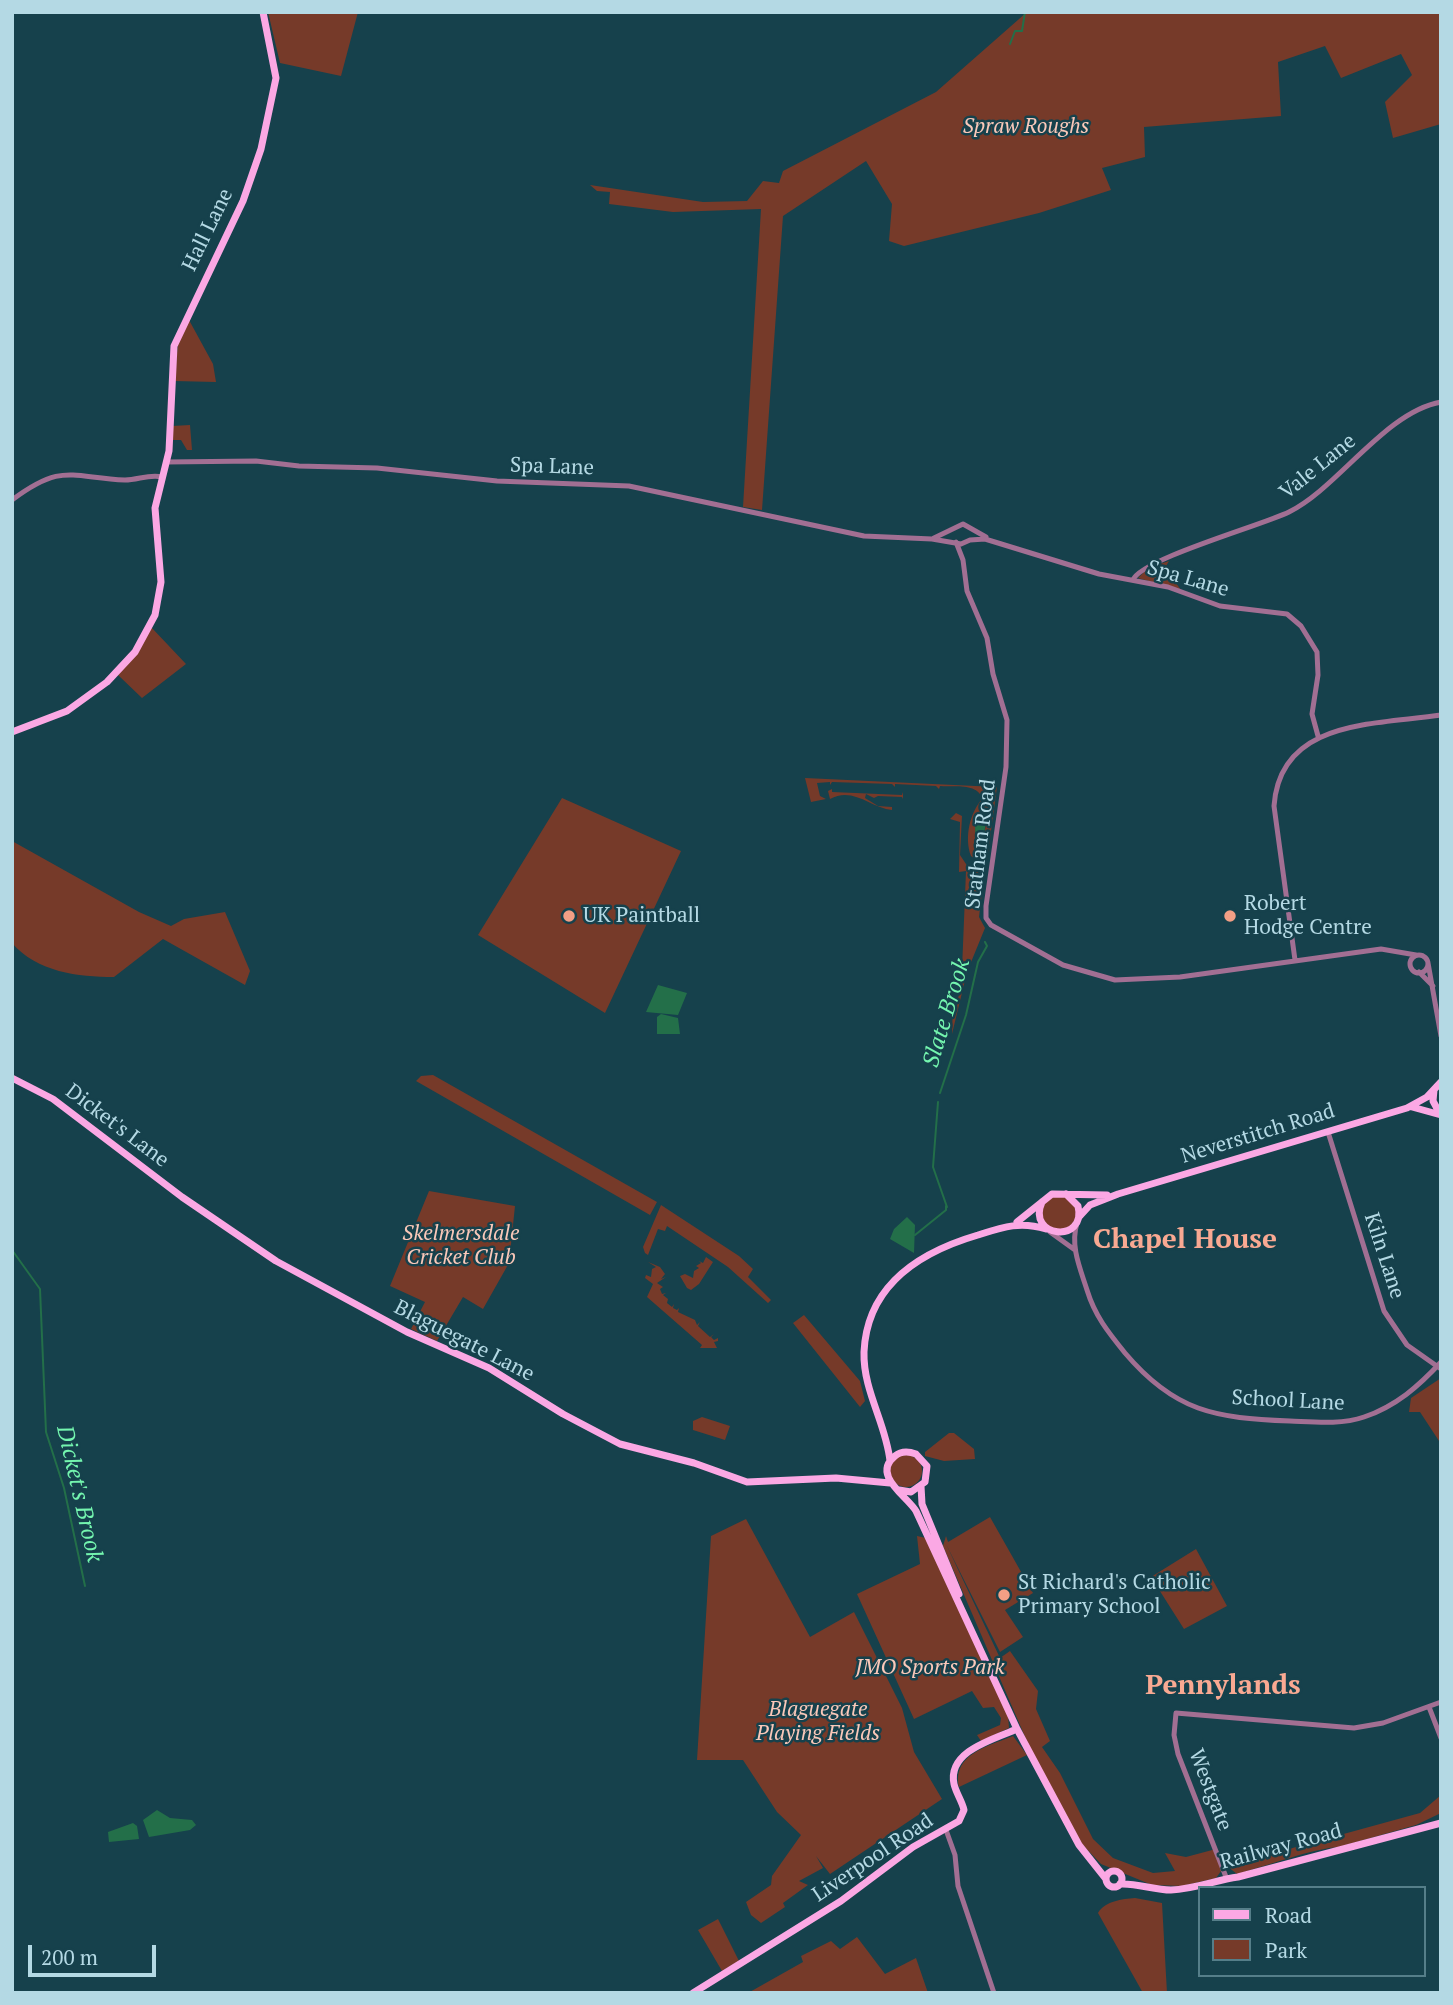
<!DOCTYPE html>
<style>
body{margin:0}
#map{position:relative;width:1453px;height:2005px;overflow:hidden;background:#16414c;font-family:"PT Serif",serif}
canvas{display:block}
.frame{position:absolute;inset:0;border:14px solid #b4d9e4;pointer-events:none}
.legend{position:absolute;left:1198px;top:1886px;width:228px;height:91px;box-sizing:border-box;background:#16414c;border:2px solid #557e89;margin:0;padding:9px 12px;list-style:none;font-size:21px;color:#b4d9e4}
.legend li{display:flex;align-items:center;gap:14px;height:35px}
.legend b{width:35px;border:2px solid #557e89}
.scale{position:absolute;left:28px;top:1945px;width:128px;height:32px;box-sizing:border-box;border:4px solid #b4d9e4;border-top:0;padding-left:9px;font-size:21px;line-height:24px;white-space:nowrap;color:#b4d9e4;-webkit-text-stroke:5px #16414c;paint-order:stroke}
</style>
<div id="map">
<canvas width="1453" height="2005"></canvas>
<div class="frame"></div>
<ul class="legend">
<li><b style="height:9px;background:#fba8e4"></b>Road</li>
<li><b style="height:19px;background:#763a29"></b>Park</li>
</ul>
<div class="scale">200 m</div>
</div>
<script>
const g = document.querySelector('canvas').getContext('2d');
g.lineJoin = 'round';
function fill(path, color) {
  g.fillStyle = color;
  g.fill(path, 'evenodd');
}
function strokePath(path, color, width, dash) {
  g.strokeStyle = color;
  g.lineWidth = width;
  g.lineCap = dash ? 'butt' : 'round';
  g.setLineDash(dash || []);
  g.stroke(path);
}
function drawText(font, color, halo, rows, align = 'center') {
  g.font = font + ' "PT Serif",serif';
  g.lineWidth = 5;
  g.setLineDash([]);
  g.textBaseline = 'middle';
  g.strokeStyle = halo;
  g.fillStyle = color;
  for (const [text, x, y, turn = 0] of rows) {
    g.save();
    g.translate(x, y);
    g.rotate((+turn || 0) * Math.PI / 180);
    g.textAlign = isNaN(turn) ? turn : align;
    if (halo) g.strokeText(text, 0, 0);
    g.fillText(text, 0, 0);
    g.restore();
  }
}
fill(new Path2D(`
 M268 12H358L341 76 280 63Z
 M1027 12H1441V124L1393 138 1385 102 1412 75 1401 54 1341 78 1325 46 1278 62 1281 116 1144 127 1145 157 1102 168 1111 190 1039 213 904 246 889 241 892 204 866 161 783 216 762 510 743 507 761 209 673 212 609 204 610 192 597 191 590 185 703 202 747 201 763 181 779 183 783 171 936 92Z
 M189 320 213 364 216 382 174 381 178 344Z
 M190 425 192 450H187L181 440H172V426Z
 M1169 561 1165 568 1181 590 1138 578 1148 568Z
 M151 627 186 664 142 698 118 675Z
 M805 778 997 787 987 860 979 862 971 856C964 837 970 813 982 799H992L982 798C977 783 955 787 940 786L939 789 936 786 895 784V787L892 784 832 782 830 785V782L817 783 820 796 826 799 811 802ZM983 808 987 813 982 856 976 852C975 836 974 822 983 808Z
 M832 789V792L902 795 903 792V799L902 797 878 796 874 798 866 794 865 798 878 806 892 807V810C871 808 853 786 830 799L828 791Z
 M562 798 681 851 605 1013 478 935Z
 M956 813 962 816 960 855 968 867 984 876 979 917 985 928 967 972 952 1034 953 1002 961 994 966 871 959 872 960 822 950 819Z
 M12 841 139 912 171 926 184 919 225 912 250 971 245 985 163 939 114 977C78 977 37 972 12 943Z
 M433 1075 657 1202 650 1215 416 1081 421 1076Z
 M429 1191 515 1206 509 1263 483 1309 463 1297 437 1341 411 1329 425 1302 390 1286Z
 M1042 1213a17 17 0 1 1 34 0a17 17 0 1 1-34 0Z
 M661 1205 739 1256 753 1269 748 1277 771 1300 768 1303 728 1267 667 1226 665 1231 658 1229 648 1255 645 1253 643 1247Z
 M706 1257 713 1262 699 1284 691 1290 687 1288 680 1276 685 1274 693 1278 694 1271 699 1268 696 1266 701 1263 699 1261 703 1263Z
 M648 1262 660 1267 665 1274 661 1279 666 1277 657 1283 663 1287 660 1289 662 1294 666 1293 663 1295 668 1299 667 1303 672 1307 674 1304 673 1308 677 1310 679 1308 678 1312 695 1320 697 1325 700 1322 698 1326 710 1337 714 1334 711 1337 714 1340 718 1338V1341L714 1342 717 1348H700L702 1345 647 1297 653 1284 645 1278 646 1275 651 1277 652 1269 656 1267Z
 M804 1315 860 1381 865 1401 860 1407 793 1323Z
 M1441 1378V1444L1420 1412H1409L1411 1398Z
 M702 1417 730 1426 725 1440 693 1430V1421Z
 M949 1433H954L974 1449 975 1459 944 1461 925 1456V1452Z
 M890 1471a16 16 0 1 1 32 0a16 16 0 1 1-32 0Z
 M990 1517 1033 1593 1005 1610 1023 1637 1000 1652 946 1544 1000 1658 1010 1651 1038 1691 1036 1709 1050 1741 1042 1747 1060 1773 1093 1839 1113 1858 1153 1873 1175 1871 1165 1853 1186 1857 1216 1849 1224 1867 1216 1878 1182 1886 1152 1885 1101 1864 1078 1840 1032 1753 943 1546 946 1536 948 1542Z
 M746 1519 810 1637 854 1612 902 1708 914 1752 942 1799 830 1874 816 1856 823 1868 799 1881 808 1885 783 1903 785 1907 761 1923 751 1915 746 1902 771 1885 772 1876 801 1835 777 1812 743 1760H697L711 1536Z
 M917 1536 926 1538 1008 1715 1009 1728 981 1741 977 1735 1000 1725 1001 1718 994 1707 983 1708 972 1691 914 1719 857 1594 920 1564Z
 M1196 1549 1227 1606 1184 1629 1151 1577Z
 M1013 1736 1027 1755 959 1787C952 1754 989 1746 1013 1736Z
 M1441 1795V1813L1416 1825 1339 1847C1315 1848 1266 1866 1237 1874L1227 1866 1420 1813Z
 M1135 1898 1162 1903 1167 1993H1143L1098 1913C1105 1901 1122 1899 1135 1898Z
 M718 1919 739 1961 722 1971 698 1930Z
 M857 1937 885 1974 916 1958 928 1993H748L803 1962 801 1956 831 1941 840 1949Z`), '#763a29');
fill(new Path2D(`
 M984 808 987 813 981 857 976 852 975 823Z
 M658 985 687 993 678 1015 646 1012Z
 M661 1014 678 1018 680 1034H657V1017Z
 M907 1217 915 1225 914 1253 890 1239 894 1229Z
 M157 1810 170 1818 192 1820 196 1825 190 1830 149 1837 143 1820Z
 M133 1823 137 1826 139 1839 109 1842 108 1832Z`), '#236f49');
strokePath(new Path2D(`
 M1010 44 1015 31H1022L1025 12
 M940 1093 966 1015 978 962 987 946 985 942
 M938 1102 933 1167 947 1207
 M915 1235 946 1210V1206
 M12 1250 40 1289 46 1432 64 1488 85 1586`), '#236f49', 2);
strokePath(new Path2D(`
 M166 462 256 461 299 466 377 468 497 481 629 486 864 536 932 539 961 544 970 540 985 539 1099 574 1168 587 1220 606 1287 614 1301 626 1317 652 1318 675 1312 714 1318 736
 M12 500C62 463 69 477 125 480 138 480 149 474 162 477
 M934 538 963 524 986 537
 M956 542 963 560 967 591 987 638 993 674 1007 720 1006 767 986 906V918L991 925 1063 965 1115 980 1180 977 1381 949 1416 955
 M1133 580C1141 559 1263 525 1289 512 1338 488 1385 412 1441 402
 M1410 964a9 9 0 1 1 18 0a9 9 0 1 1-18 0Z
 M1295 960 1274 806C1280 719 1375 725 1441 715
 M1428 963 1441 1036
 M1419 972 1433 986
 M1328 1132 1384 1311 1407 1345 1441 1369
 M1077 1223C1070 1246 1080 1268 1087 1290 1095 1316 1108 1332 1125 1353 1175 1412 1215 1418 1290 1421 1314 1422 1341 1425 1364 1417 1396 1406 1419 1386 1441 1362
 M1050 1232 1075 1250
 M1429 1707 1441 1738
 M946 1830 955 1855 958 1886 994 1993
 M1226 1877 1178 1754 1174 1735 1176 1713 1354 1728 1383 1723 1441 1702`), '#a26f93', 5);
strokePath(new Path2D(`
 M12 732 67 711 107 682 135 652 155 615 161 582 155 508 169 451 174 346 243 201 261 149 276 78 263 12
 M12 1078 53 1099 182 1197 276 1261 407 1332 489 1368 563 1414 620 1444 694 1463 747 1482 836 1478 890 1483
 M1434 1090 1433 1101 1440 1114
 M1412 1107 1441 1115
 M1042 1202C1026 1238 1087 1244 1078 1206L1066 1194
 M1079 1217 1090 1205 1118 1194 1407 1108 1427 1097 1441 1082
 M1017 1222 1052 1194 1107 1195
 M890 1461C886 1423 863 1391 864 1352 867 1285 920 1252 978 1235 1003 1227 1020 1221 1046 1229
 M921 1486 922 1504 959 1594
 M899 1490 911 1492 925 1482 927 1466 916 1454C908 1451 901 1451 895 1456 871 1475 907 1496 916 1511L1017 1729 1079 1845 1106 1879
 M1106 1879a8 8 0 1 1 16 0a8 8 0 1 1-16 0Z
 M1120 1884C1137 1883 1154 1890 1171 1890 1195 1889 1216 1880 1238 1877L1441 1823
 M693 1993 841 1901 913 1847 959 1821 964 1810C962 1801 956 1793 954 1784 947 1751 994 1739 1017 1729`), '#fba8e4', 7);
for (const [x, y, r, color] of [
 [569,916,7,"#f39f85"],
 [1230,916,7,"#f39f85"],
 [1004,1595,7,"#f39f85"]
]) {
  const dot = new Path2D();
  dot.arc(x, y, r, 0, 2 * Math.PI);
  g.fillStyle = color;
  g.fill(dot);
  strokePath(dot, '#16414c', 2.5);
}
drawText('italic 21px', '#fac8b9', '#16414c', [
 ["Spraw Roughs",1026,127],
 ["Skelmersdale",461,1234],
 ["Cricket Club",461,1258],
 ["JMO Sports Park",930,1668],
 ["Blaguegate",818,1710],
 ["Playing Fields",818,1734]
]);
drawText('21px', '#b4d9e4', '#16414c', [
 ["Hall Lane",208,230,-64],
 ["Spa Lane",552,467,2],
 ["Vale Lane",1318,467,-39],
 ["Spa Lane",1188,579,16],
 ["Statham Road",981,844,-83],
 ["Dicket's Lane",117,1126,37],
 ["Neverstitch Road",1258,1134,-17],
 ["Kiln Lane",1384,1256,72],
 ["Blaguegate Lane",464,1341,27],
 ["School Lane",1288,1401,3],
 ["Westgate",1210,1790,69],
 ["Railway Road",1281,1847,-15],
 ["Liverpool Road",873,1858,-34]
]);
drawText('21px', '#b4d9e4', '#16414c', [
 ["Robert",1244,904],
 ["Hodge Centre",1244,928],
 ["UK Paintball",583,916],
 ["St Richard's Catholic",1018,1583],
 ["Primary School",1018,1607]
], 'left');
drawText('italic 23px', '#74f5af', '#16414c', [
 ["Slate Brook",947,1013,-73],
 ["Dicket's Brook",79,1494,77]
]);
drawText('bold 28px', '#f9a992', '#16414c', [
 ["Chapel House",1185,1240],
 ["Pennylands",1223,1686]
]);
</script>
